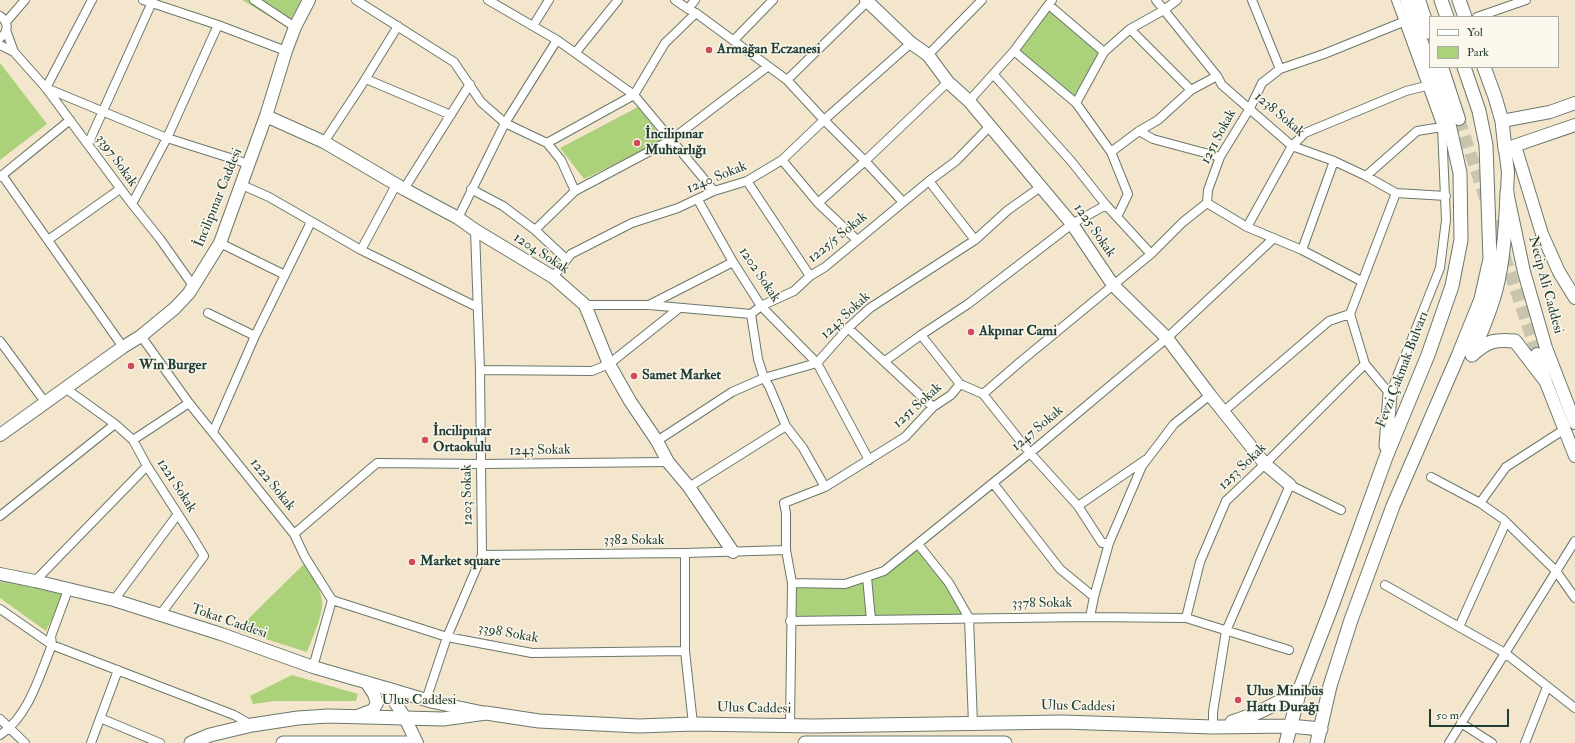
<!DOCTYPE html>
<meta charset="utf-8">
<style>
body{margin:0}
#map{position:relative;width:1575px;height:743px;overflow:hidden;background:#f4e6cd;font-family:"IM FELL Double Pica",serif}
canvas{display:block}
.legend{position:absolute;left:1429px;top:16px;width:130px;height:52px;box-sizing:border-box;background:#fbf7ec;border:1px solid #a3ada2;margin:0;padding:5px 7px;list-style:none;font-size:12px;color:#1f3d34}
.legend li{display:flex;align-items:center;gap:8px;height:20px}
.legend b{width:20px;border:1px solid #a3ada2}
.scale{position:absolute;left:1429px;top:709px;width:80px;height:18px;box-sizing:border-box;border:2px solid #1f3d34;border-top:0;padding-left:5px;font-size:12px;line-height:14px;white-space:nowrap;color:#1f3d34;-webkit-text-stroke:3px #fbf7ec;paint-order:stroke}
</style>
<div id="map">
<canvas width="1575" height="743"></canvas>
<ul class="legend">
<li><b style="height:5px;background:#fff"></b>Yol</li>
<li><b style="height:11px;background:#abd17b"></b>Park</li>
</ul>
<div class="scale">50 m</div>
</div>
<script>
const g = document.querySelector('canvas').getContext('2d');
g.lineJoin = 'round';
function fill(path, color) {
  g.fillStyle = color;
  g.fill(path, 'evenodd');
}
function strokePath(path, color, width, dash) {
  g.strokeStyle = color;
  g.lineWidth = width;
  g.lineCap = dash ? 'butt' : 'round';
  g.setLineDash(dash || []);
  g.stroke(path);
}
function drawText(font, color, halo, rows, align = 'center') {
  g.font = font + ' "IM FELL Double Pica",serif';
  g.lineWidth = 3;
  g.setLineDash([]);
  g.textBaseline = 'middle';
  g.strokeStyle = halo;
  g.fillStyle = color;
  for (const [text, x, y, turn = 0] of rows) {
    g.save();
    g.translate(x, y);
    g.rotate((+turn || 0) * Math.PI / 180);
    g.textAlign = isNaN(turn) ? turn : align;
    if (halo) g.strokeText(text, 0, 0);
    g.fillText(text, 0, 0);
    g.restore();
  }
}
fill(new Path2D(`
 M242 0H301L287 27Z
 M1049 5 1104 52 1076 103 1014 51Z
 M0 63 47 124 0 160Z
 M638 107 664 140 584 179 560 148Z
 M918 544 969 618 790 621 792 583 845 584 884 571Z
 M305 563C312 574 320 587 322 600 324 613 312 639 307 652L237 630Z
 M0 582 22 585 64 595 46 631 0 598Z
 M292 675 358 694 356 701H275L253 704 250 696Z`), '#abd17b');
strokePath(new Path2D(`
 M1459 119 1537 354`), '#c9c4ae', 12, [12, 6]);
const street = new Path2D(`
 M92 0 46 88 167 138 249 164
 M143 0 218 25 286 51
 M254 0 295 27
 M356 0 454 62 481 102 505 123 547 143 561 160 575 191
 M488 0 557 40 634 95 714 191
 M675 0 688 9
 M1156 0 1217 76 1222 85 1292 146 1334 161 1366 176 1396 193 1446 196
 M1252 0 1280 69
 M1049 5 1104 52
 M696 13 787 80 824 120 865 161 903 202
 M0 16C9 22 9 32 0 38
 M1477 17 1526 0
 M6 22 25 0
 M533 26 549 0
 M1130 29 1191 90
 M6 30 14 52
 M734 40 773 0
 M0 45 14 52 46 88 132 204 160 239 194 287
 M1014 51 1076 103 1111 152 1128 194 1117 217
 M576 52 618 0
 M928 55 982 0
 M994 75 1071 161 1106 205 1151 254
 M366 79 451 115
 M787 80 869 0
 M969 101 1014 51 1052 0
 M1076 103 1104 52 1130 29 1164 10 1177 0
 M1139 131 1153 139 1220 157
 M324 142 361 86 398 26
 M547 143 634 95 665 43 696 13 688 9 695 0
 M88 144 153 0
 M1111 152 1139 131 1158 120 1191 90 1217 76
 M782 160 818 203 857 240
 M2 175 123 347
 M1366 176 1417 131 1442 127
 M0 177 70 120
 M747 181 810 276
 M929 181 975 240
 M242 185 269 197 361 250 477 307
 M404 189 470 84
 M471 189 503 206 535 230 566 259
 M698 200 733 262 761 306 817 363 869 460
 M818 203 865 161 948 82
 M1207 203 1247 227 1302 250 1361 281
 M132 204 167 138 218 25
 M458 218 505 123 557 40
 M1247 227 1292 146 1305 133 1406 91 1426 86
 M535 230 575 191 671 140 767 67
 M48 240 120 189
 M220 243 285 275
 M361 250 396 185
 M1302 250 1334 161
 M553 277 571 254 632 223 678 208 714 191 747 181 782 160 824 120 911 43
 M585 305H649L751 314 761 306 794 291 810 276 825 267 929 181 956 161 990 126
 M649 305 733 262
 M208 313 255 336 311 222
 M751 314 758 359 764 378 769 386 786 426 803 448 825 487
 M1350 314 1365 364 1390 394 1440 268 1446 220 1442 127 1396 0
 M848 328 933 407
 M921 335 960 384
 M141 336 189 403 294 534 305 557 332 600 313 667
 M0 341 45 402
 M885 361 921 335 968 304 1072 224 1106 205
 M480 370 592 371 609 364 678 309
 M65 388 115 424 133 440 147 466 192 536 204 556 160 615
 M983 394 1030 453 1078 506 1102 543H1109
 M1224 411 1329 321 1350 314 1396 193
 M213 432 255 336
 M133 440 189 403
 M657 441 732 392 764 378 817 363 848 328 870 308 975 240 1008 210 1042 186
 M1431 477 1480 503 1503 519 1556 571 1575 598
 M993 483 1060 569 1094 597
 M689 487 786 426
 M1480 503 1506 467 1565 429
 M1078 506 1145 460
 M0 516 115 424
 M294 534 377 463 481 464 668 462
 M918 544 949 583 969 618 973 724
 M685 553V651L693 724
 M482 555 685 553 786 550
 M867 577 871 620
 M35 581 147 466
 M792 583 845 584 884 571 1030 453 1167 338 1274 238
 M1385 585 1505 653 1575 708
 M114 600 178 514
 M332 600 447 637 532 653 685 651
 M0 609 52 645 234 715 252 725
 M1090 617 1094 597 1109 543 1142 466 1174 424 1210 395
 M1186 618 1200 562 1226 501 1265 464 1365 364
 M790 621 1090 617 1186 618 1289 650
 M1459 627 1506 522
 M426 700 447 637 482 555 480 370 475 230
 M100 718 160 743
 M0 719 25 743
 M1461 723 1492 743
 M790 725 792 583 786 550V513L784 503 825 487 905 437 933 407 951 395 960 384 983 394 1020 362 1151 254 1183 222 1207 203 1208 190 1220 157 1250 108 1262 83 1280 69 1324 54 1403 22
 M1213 727V712L1226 631 1290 485 1341 510
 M0 735C29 716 39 676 52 645L51 636 68 590
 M91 743 118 670
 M1449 743 1575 541
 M1525 743 1547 687`);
const secondary = new Path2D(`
 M866 0 911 43 928 55 948 82 969 101 1072 224 1113 285 1167 338 1210 395 1265 464 1290 485
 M1419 0 1430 33
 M1442 67 1459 119
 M266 116 324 142 404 189 458 218 475 230 553 277 585 305 609 364 630 401 657 441 668 462 689 487 733 552
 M1502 121 1550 112 1575 103
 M1575 125 1505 149 1508 172 1507 192 1524 272 1546 348 1575 423
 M1515 146 1542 234 1559 272 1575 298
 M1537 354 1545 380 1575 456
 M0 435 123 347 141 336 175 308 189 293 220 243 266 116 286 51 295 27 309 0
 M0 574 35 581 114 600 221 634 313 667 386 688 405 718 417 743
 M386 688 433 702 481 712
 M357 716 373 710 377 703 374 694 366 682`);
const primary = new Path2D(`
 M1441 0 1447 17
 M1459 0 1465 17
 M1484 67 1495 97 1502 121 1505 149
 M1472 355C1479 337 1487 319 1493 300 1503 270 1506 224 1507 192
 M1472 355C1487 341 1495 339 1515 341L1545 380
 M1386 446 1390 394
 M1232 722C1257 714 1279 704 1300 688
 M191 743 210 735 252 725 298 718 328 716 443 719 486 713 539 721 639 726 693 724 814 726 1062 722 1213 727 1290 726 1321 729
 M283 743H413
 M805 743H1005
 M1286 743 1301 686 1332 606 1386 457 1428 355 1452 286 1461 240 1460 173 1449 124 1407 0
 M1317 743 1330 686 1351 620 1393 506 1458 356 1481 299 1490 259 1486 145 1479 111 1464 67`);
strokePath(street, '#6a786a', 10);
strokePath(secondary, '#6a786a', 14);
strokePath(primary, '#6a786a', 15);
strokePath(street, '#fff', 8);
strokePath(secondary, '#fff', 12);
strokePath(primary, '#fff', 13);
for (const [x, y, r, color] of [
 [709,50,4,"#d1495b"],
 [637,143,4,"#d1495b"],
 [971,332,4,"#d1495b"],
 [131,366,4,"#d1495b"],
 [634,376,4,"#d1495b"],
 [425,440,4,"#d1495b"],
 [412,562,4,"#d1495b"],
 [1238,700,4,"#d1495b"]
]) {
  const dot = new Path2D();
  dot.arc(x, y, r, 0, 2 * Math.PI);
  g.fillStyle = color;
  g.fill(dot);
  strokePath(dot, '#fbf7ec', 1.5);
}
drawText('bold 14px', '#1f3d34', '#fbf7ec', [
 ["Armağan Eczanesi",717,50],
 ["İncilipınar",645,135],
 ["Muhtarlığı",645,151],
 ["Akpınar Cami",979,332],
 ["Win Burger",139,366],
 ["Samet Market",642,376],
 ["İncilipınar",433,432],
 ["Ortaokulu",433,448],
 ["Market square",420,562],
 ["Ulus Minibüs",1246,692],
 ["Hattı Durağı",1246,708]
], 'left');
drawText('14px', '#1f3d34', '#fbf7ec', [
 ["1238 Sokak",1279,115,40],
 ["1251 Sokak",1219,137,-62],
 ["3397 Sokak",116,161,54],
 ["1240 Sokak",717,178,-22],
 ["İncilipınar Caddesi",219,198,-68],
 ["1225 Sokak",1094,231,55],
 ["1225/5 Sokak",838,238,-39],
 ["1204 Sokak",541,254,33],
 ["1202 Sokak",759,275,56],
 ["Necip Ali Caddesi",1545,285,75],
 ["1243 Sokak",846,316,-43],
 ["Fevzi Çakmak Bulvarı",1403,370,-69],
 ["1251 Sokak",918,406,-42],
 ["1247 Sokak",1038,429,-40],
 ["1243 Sokak",540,451,-1],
 ["1253 Sokak",1243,467,-44],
 ["1222 Sokak",272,485,51],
 ["1221 Sokak",176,486,57],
 ["1203 Sokak",468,495,-91],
 ["3382 Sokak",634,541],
 ["3378 Sokak",1042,604,-1],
 ["Tokat Caddesi",229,622,19],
 ["3398 Sokak",508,634,10],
 ["Ulus Caddesi",419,701],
 ["Ulus Caddesi",1078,707,1],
 ["Ulus Caddesi",754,709,1]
]);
</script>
